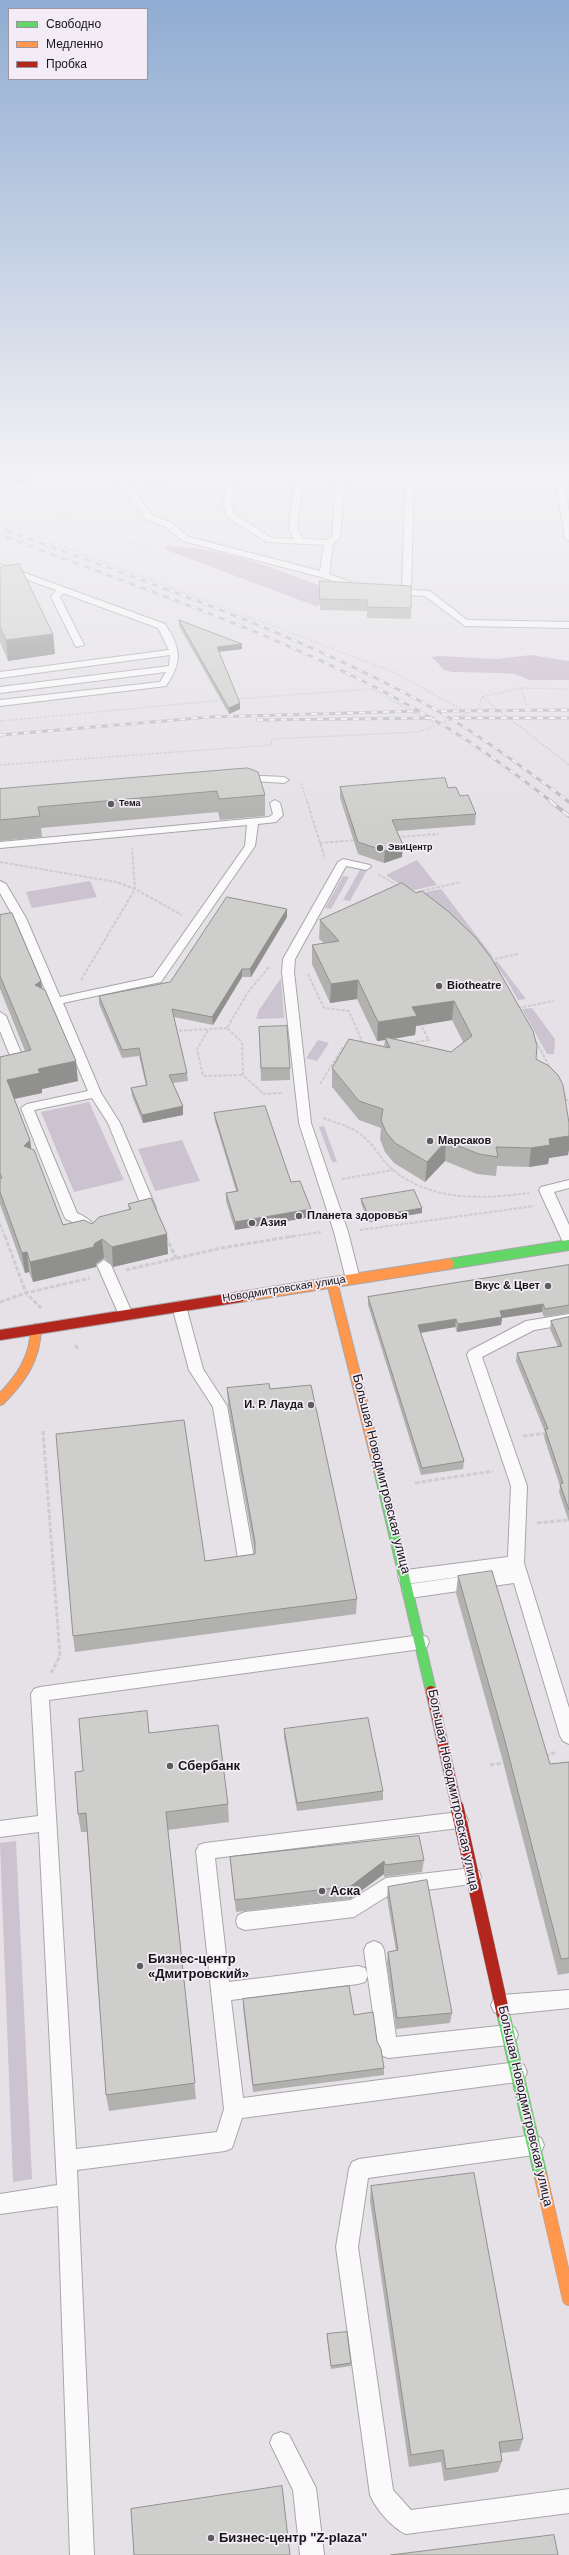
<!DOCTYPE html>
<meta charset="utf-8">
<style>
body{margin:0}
#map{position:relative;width:569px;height:2555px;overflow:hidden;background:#e5e1e7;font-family:Helvetica,sans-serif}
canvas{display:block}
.legend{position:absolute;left:8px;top:8px;width:140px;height:72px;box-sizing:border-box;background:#f3ecf6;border:1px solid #9b969d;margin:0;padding:5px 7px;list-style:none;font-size:12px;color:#171518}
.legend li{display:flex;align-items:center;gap:8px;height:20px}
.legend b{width:20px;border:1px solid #9b969d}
</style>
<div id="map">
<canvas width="569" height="2555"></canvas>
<ul class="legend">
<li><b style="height:5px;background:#63d668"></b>Свободно</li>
<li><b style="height:5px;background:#ff974d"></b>Медленно</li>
<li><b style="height:5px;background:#b3261e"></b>Пробка</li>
</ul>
</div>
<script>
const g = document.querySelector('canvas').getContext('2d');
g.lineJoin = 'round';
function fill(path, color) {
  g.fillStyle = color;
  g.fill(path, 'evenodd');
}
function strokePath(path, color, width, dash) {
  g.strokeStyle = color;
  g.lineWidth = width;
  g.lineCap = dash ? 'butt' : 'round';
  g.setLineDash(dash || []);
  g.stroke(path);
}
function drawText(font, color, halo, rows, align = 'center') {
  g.font = font + ' Helvetica,sans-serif';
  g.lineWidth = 3.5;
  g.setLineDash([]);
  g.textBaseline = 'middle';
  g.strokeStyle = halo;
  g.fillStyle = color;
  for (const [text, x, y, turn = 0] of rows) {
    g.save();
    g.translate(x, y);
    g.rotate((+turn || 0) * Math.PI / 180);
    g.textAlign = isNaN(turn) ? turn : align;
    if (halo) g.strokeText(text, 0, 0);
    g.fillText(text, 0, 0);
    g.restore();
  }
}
fill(new Path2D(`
 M417 860 437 885 410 891 386 875Z
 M361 868 367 870 350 901 343 900Z
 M343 876 349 877 331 909 325 908Z
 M90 881 97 897 32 908 26 892Z
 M441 889 493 957 489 958 416 894Z
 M497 961 526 999 518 1000 506 979 493 962Z
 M281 978 284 1018 256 1019 259 1010Z
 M532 1008 555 1039 554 1054H547L522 1009Z
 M318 1040 329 1043 317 1061 306 1058Z
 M89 1102 124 1180 74 1192 41 1112Z
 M324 1126 337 1162H332L319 1127Z
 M182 1140 200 1181 155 1191 138 1149Z
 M16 1841 32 2179 13 2182 0 1843Z`), '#cbc3cf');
fill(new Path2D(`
 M167 546C221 547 268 566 318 585L325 593 318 607 164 549Z
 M531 655 569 661V680H530L515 674 498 673 452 672 444 670 432 657 439 656 496 659Z`), '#c5b9ca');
const lane = new Path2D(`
 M110 470H118L152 515 170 522 189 537 320 571 324 545 267 542 227 517 223 503 229 470H237L231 503 234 514 272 538 294 539 289 529 296 470H304L297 529 303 539 327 540 332 537 337 470H345L340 538 333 544 329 574 369 589 362 591 321 577 183 541 164 526 146 519Z
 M145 470H153L160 480 159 482H153Z
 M406 470H414L411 590 430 591 467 620 569 622V628L465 626 425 596 392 594V590L402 589Z
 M554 470H562L569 512V541L565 538Z
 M0 564 165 624C181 649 183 661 166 686L0 706V700L160 682 166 672 0 693V687L169 666 170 655 0 678V672L169 650 158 628 63 593 60 597 84 645 76 647 51 597 56 590 0 570Z
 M242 775 284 777 289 780 284 783 238 780V776Z
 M275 800 280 803 283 815 276 822 258 824 255 846 161 982 63 1003 101 1093 120 1123 156 1208 154 1211 139 1215 132 1210 134 1207 141 1205 108 1123 92 1098 34 1110 77 1213C89 1219 93 1221 98 1234L91 1239 86 1237 81 1226 66 1219 64 1216 21 1108 27 1104 88 1091 52 1006H43L41 1003 49 999 16 922 0 925V919L13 916 0 893V881L6 884 26 918 60 997 153 977 245 846 247 825 0 848V842L269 817 273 814 270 803Z
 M343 859 370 865 371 867 366 870 346 866 295 959 294 972 311 1123 348 1232 360 1279 353 1284 346 1279 334 1232 299 1123 282 972 283 959 338 862Z
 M0 1012 6 1016 26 1065 24 1068 0 1073V1065L13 1063 0 1031Z
 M569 1180V1188L554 1192 569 1225V1245L562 1240 539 1190 541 1187Z
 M104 1260 111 1265 133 1315 131 1319H121L119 1315 97 1265Z
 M179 1301 186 1306 203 1369 227 1406 254 1558 252 1563 246 1565 240 1563 238 1558 213 1407 189 1370 172 1306Z
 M569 1314V1324L534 1330 482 1357 527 1486 524 1563 569 1708V1744L563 1741 560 1736 514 1583 410 1598 404 1596 402 1591 404 1586 410 1584 510 1570 406 1584 400 1582 398 1577 400 1572 406 1570 508 1557 511 1486 467 1355 469 1351 526 1321Z
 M421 1635 427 1637 429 1642 427 1647 421 1649 49 1700 76 2149 217 2132 224 2109 196 1851 199 1845 205 1843 459 1812 465 1814 468 1820 465 1826 459 1828 215 1858 229 1982 358 1966 365 1968 368 1975 365 1982 358 1984 231 2000 243 2098 517 2062 524 2065 527 2072 524 2079 517 2082 242 2118 232 2148 225 2151 77 2170 94 2555H70L58 2206 0 2214V2194L57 2185 39 1832 0 1837V1821L38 1816 31 1694 34 1689 40 1687Z
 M472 1868 479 1871 481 1877 479 1883 389 1895 354 1917 245 1930 238 1927 236 1921 238 1915 245 1912 351 1900 386 1878Z
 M374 1941 381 1944 384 1950 396 2037 508 2025 515 2028 518 2035 515 2042 508 2045 388 2058 381 2055 378 2048 364 1950 367 1944Z
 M569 1990V2008L501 2015 494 2012 491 2005 494 1998 501 1995Z
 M534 2135 541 2138 544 2145 541 2152 534 2155 368 2178 358 2247 393 2490 411 2510 569 2489V2513L406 2534C392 2528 376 2509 370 2495L336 2247 349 2169 352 2162 359 2159Z
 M281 2432 289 2435 316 2488 324 2555H300L293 2490 270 2443 273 2435Z`);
const fastFar1 = new Path2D(`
 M449 1264 569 1245
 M379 1470 431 1691`);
const fast = new Path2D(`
 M503 2013 541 2177`);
const slowFar1 = new Path2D(`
 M332 1282 379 1470
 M240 1297 449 1264
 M0 1400C21 1379 35 1359 36 1329`);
const slow = new Path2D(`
 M541 2177 569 2299`);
const jamFar1 = new Path2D(`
 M0 1335 240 1297
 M431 1691 457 1808`);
const jam = new Path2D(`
 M457 1807 503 2013`);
strokePath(lane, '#a8a6aa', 2);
strokePath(fastFar1, '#a8a6aa', 12);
strokePath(fast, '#a8a6aa', 14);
strokePath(slowFar1, '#a8a6aa', 12);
strokePath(slow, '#a8a6aa', 14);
strokePath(jamFar1, '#a8a6aa', 12);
strokePath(jam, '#a8a6aa', 14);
strokePath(new Path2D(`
 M0 491 154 551
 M0 522 393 672 468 713
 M521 688 527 707
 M482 697 569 765
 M482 697 521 688 569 689
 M237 699 371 689 433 723
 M0 721 224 700
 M0 765 271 745 272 739 419 732 478 709 482 697
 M301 783 307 802`), '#cecdce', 1.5, [2.5, 1.5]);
strokePath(new Path2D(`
 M307 801 325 859
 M397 837 439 834
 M320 843 356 840
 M0 862 116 882 135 889 182 915
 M378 874 400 887
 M412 893 461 882
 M490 960 518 954
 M269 967 248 992 227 1028 242 1042 243 1075 264 1094 283 1093
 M308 974 324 1008 349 1011 362 1041 358 1042
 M81 980 135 889 132 848
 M518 1008 554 1001
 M208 1030 197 1049 203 1076 243 1075
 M174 1031 227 1028
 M536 1041 550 1068
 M411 1043 429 1040 419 1022
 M320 1084 343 1047 346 1046
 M564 1094 569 1104
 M323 1118C338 1124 355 1127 366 1139 376 1148 382 1161 392 1169 431 1202 482 1199 529 1193
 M342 1179 393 1170
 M0 1224 5 1237
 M360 1230 534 1206
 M288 1237 321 1232`), '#cecdce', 2, [3.5, 1.5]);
strokePath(new Path2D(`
 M5 1236 26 1293 41 1308
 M166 1237 176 1258
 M126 1270 221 1248 294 1236
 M0 1302 26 1293 90 1278
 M75 1345 79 1350
 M43 1431 60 1656 51 1673
 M523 1436 548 1433
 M415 1483 493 1471
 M537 1523 568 1520
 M545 1756 557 1752
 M490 1765 503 1763`), '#cecdce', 3, [4.5, 2]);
fill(lane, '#fbfafb');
strokePath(fastFar1, '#63d668', 10);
strokePath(fast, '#63d668', 13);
strokePath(slowFar1, '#ff974d', 10);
strokePath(slow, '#ff974d', 13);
strokePath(jamFar1, '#b3261e', 10);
strokePath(jam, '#b3261e', 13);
const railFar1 = new Path2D(`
 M0 528C148 583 300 633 438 711 484 738 527 770 569 802
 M0 535C148 591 304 641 441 724 480 747 516 774 552 802
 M441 711 569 710
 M453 718H569
 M257 720 433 718
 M0 735 210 717 419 711`);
const rail = new Path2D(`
 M550 801 569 816`);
strokePath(railFar1, '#bdbcbd', 3);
strokePath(rail, '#bdbcbd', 4);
strokePath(railFar1, '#f3ecf6', 2, [6]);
strokePath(rail, '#f3ecf6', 2.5, [8]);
fill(new Path2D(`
 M0 470H49L17 484 0 478Z
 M0 567 53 634 55 654 8 661 0 642Z
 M320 581 411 608V619L367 618V611L320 610Z
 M179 620 242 644V649L219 652 240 709 229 714 179 626Z
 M248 768 265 795V816L220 820 218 812 41 828 42 837 0 841V789Z
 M340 787 448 788 460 796 476 814 475 825 397 831 402 857 384 863 358 854 340 798Z
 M402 883 536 1059 568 1155 549 1158 548 1164 529 1167 497 1166 496 1176 477 1174 445 1161 425 1182 394 1163 385 1152 380 1139 381 1128 359 1120 332 1087V1068L384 1047 385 1040 377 1041 357 999 330 1003 312 964V945L324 943 319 939 320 920ZM452 1020 463 1042 451 1052 393 1039 415 1035 416 1026Z
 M287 909V917L251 977H242L213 1025 174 1017 187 1073 188 1081 173 1083 183 1106V1115L143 1123 132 1096 131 1088 146 1085 139 1056 122 1058 99 1004V996L170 982Z
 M0 915 41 981 42 988 78 1081 42 1089V1093L14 1099 30 1140 31 1149 63 1225 92 1224 129 1210 128 1204 168 1254 113 1267 104 1258 96 1264V1267L33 1282 29 1272 25 1273 0 1204V1057L25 1051 0 989Z
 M259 1027 290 1068V1080L261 1081Z
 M214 1113 291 1182 311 1209V1217L235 1230 226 1201V1193L236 1191 215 1121Z
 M361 1199 422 1213 369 1222 361 1203Z
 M569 1265V1313L544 1317 542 1312 502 1318 501 1325 457 1332 455 1327 421 1333 464 1461 463 1469 421 1475 368 1305V1297Z
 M569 1317V1522L559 1492 560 1486 544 1437 545 1432 516 1361 517 1353 558 1347 550 1329 551 1321Z
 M227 1388 270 1389 357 1599 356 1614 75 1652 73 1636 205 1561 255 1554 228 1405Z
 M458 1576 550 1764 569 1762V1973L558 1975 502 1758 456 1593Z
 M284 1729 383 1791V1800L297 1811 284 1737Z
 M83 1771 228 1804 229 1822 168 1830 196 2099 109 2111 106 2095 87 1832H81L78 1814Z
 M230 1857 424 1860 422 1872 384 1877V1874L350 1899 236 1912 231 1869Z
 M388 1887 452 2013 450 2023 396 2029 387 1963 388 1952 396 1951 387 1898Z
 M243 1999 354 2015 377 2041 384 2068V2075L253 2092 243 2007Z
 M371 2186 523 2439 519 2451 501 2453 502 2461 498 2472 444 2481 441 2462 409 2467 370 2201Z
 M327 2334 351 2363V2366L331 2369 327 2337Z`), '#b1b2af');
fill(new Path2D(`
 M40 470H49L17 484 16 480Z
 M53 634 55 654 8 661 6 640Z
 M242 644V649L217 652V647Z
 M240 703V709L229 714V708Z
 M403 845 402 857 384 863 385 851Z
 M287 909V917L251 977 250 969Z
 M242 969V977L213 1025 212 1017Z
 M358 980 357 999 330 1003 331 984Z
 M41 981 43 1001 35 985Z
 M454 1001 452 1020 416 1026 415 1035 386 1040 385 1037V1040L377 1041 378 1022 412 1007Z
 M76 1061 78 1081 42 1089V1093L9 1100 7 1080 38 1069Z
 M183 1106V1115L143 1123 142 1115Z
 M569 1136V1150L568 1155 549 1158 548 1164 529 1167 531 1148 549 1139Z
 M30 1140 33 1160 24 1146Z
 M446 1141 445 1161 425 1182 427 1162Z
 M422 1208V1213L369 1222V1217Z
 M311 1209V1217L235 1230V1222Z
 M167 1234 168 1254 113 1267 112 1247Z
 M102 1239 104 1258 96 1264V1267L33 1282 30 1262 94 1244Z
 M27 1252 29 1272 25 1273 22 1253Z
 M543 1304 542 1312 502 1318 501 1325 457 1332 458 1324 500 1311Z
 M456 1319 455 1327 418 1333V1325Z
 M384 1861V1874L350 1899 351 1886Z`), '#90918f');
const building = new Path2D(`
 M0 470H40L16 480 0 474Z
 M19 564 53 634 6 640 0 627V567Z
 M320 581 411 586V608L367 607V600L320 599Z
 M179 620 242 644 217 647 240 703 229 708Z
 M248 768 258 772 265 795 219 799 217 791 38 807 40 816 0 820V789Z
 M445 778 448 788 456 787 460 796 468 795 476 814 392 820 403 845 385 851 358 842 340 787Z
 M402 883 416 893 422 891 449 912 476 938 492 959 533 1031 537 1046 536 1059 549 1066 558 1075 563 1085 569 1123V1136L549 1139 550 1145 531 1148 496 1147 498 1157 479 1154 446 1141 427 1162 395 1143 386 1132 381 1120 383 1109 359 1101 332 1068 349 1039 390 1048 385 1037 451 1052 472 1036 454 1001 412 1007 417 1016 378 1022 358 980 331 984 312 945 339 941 320 920Z
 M227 897 287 909 250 969H242L212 1017 172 1009 187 1073 169 1075 183 1106 142 1115 131 1088 147 1085 139 1048 122 1050 99 996 170 982Z
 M12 913 41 981 35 985 45 990 76 1061 38 1069 40 1073 7 1080 30 1140 24 1146 34 1150 63 1225 84 1220 92 1224 99 1217 131 1209 128 1204 151 1198 167 1234 112 1247 102 1239 94 1244V1247L30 1262 27 1252 22 1253 0 1192V1178H2L0 1173V1057L31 1050 0 976V915Z
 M287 1026 290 1068H261L259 1027Z
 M265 1106 291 1182 300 1181 311 1209 235 1222 226 1193 238 1191 214 1113Z
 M414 1190 422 1208 369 1217 361 1199Z
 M569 1265V1305L545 1309 543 1304 500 1311 502 1317 458 1324 456 1319 418 1325 464 1461 422 1468 368 1297Z
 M569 1317V1510L560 1484 563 1483 545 1429H548L517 1353 562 1346 551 1321Z
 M269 1384 270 1389 311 1385 357 1599 73 1636 56 1434 184 1420 205 1561 255 1554V1542L227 1388Z
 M492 1571 550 1764 569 1762V1958L561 1959 505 1741 458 1576Z
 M147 1711 149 1733 218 1725 228 1804 166 1812 195 2083 106 2095 86 1813 78 1814 75 1772 83 1771 79 1719Z
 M368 1718 383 1791 297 1803 284 1729Z
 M419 1836 424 1860 385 1865 384 1861 351 1886 235 1900 230 1857Z
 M427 1880 452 2013 397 2018 388 1952 398 1950 388 1887Z
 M349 1986 354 2015 373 2012 377 2041 381 2049 384 2068 253 2085 243 1999Z
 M474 2173 523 2439 499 2442 502 2461 446 2469 443 2450 411 2455 371 2186Z
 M347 2332 351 2363 331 2366 327 2334Z
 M282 2486 290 2555H134L131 2509Z
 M554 2535 558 2555H391Z`);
fill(building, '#cecfcc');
strokePath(building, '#90918f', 1);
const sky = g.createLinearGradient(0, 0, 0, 828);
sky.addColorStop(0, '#90acd2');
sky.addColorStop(0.57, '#f3f2f4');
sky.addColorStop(1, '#f3f2f400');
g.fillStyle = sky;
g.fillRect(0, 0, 569, 828);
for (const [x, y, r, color] of [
 [111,804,4,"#5f5c60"],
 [380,848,4,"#5f5c60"],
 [439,986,4,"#5f5c60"],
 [430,1141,4,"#5f5c60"],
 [299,1216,4,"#5f5c60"],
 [252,1223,4,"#5f5c60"],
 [548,1286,4,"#5f5c60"],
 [311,1405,4,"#5f5c60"],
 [170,1766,4,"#5f5c60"],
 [322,1891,4,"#5f5c60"],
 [140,1966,4,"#5f5c60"],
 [211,2538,4,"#5f5c60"]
]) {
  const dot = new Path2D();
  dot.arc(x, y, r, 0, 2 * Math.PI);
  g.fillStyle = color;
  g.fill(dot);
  strokePath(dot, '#f3ecf6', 1.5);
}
drawText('bold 9px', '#171518', '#f3ecf6', [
 ["Тема",119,804],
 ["ЭвиЦентр",388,848]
], 'left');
drawText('bold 11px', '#171518', '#f3ecf6', [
 ["Biotheatre",447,986],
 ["Марсаков",438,1141],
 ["Планета здоровья",307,1216],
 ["Азия",260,1223],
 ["Вкус & Цвет",540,1286,"right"],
 ["И. Р. Лауда",303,1405,"right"]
], 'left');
drawText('11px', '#171518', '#f3ecf6', [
 ["Новодмитровская улица",284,1289,-9]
]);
drawText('13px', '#171518', '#f3ecf6', [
 ["Большая Новодмитровская улица",381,1474,76],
 ["Большая Новодмитровская улица",453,1790,78],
 ["Большая Новодмитровская улица",525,2106,77]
]);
drawText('bold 13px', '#171518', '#f3ecf6', [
 ["Сбербанк",178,1766],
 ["Аска",330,1891],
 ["Бизнес-центр",148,1959],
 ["«Дмитровский»",148,1974],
 ["Бизнес-центр \"Z-plaza\"",219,2538]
], 'left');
</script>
